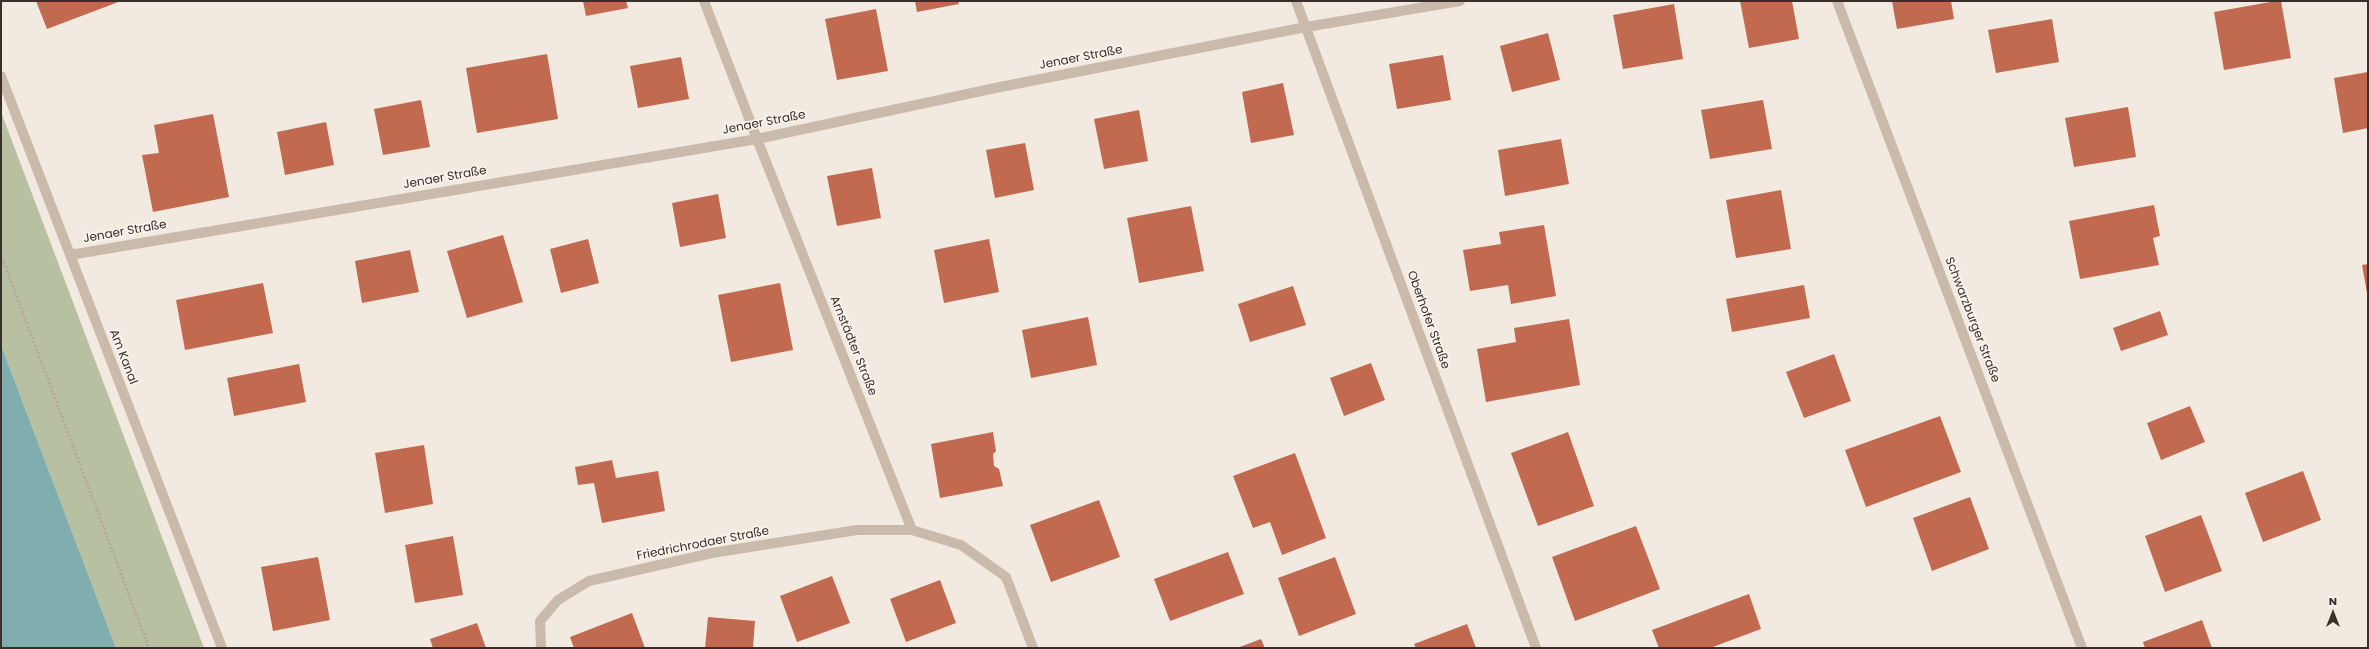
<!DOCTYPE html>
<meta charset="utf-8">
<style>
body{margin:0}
#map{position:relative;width:2369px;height:649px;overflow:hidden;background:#f2eae0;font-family:Poppins,sans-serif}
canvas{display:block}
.frame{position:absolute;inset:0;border:2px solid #392f2b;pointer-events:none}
.north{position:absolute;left:2313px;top:593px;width:40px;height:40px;-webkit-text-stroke:3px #faf4ed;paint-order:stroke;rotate:0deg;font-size:11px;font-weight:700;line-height:16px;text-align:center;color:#392f2b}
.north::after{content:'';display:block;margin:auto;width:14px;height:18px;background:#392f2b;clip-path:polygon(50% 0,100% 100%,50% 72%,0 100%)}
</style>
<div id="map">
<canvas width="2369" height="649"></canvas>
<div class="frame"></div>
<div class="north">N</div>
</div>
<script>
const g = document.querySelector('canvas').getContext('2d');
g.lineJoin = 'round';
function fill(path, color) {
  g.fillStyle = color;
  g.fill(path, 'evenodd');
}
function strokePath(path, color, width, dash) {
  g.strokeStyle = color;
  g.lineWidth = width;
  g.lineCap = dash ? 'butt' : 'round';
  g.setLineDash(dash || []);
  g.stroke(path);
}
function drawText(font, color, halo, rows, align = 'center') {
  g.font = font + ' Poppins,sans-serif';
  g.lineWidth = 3.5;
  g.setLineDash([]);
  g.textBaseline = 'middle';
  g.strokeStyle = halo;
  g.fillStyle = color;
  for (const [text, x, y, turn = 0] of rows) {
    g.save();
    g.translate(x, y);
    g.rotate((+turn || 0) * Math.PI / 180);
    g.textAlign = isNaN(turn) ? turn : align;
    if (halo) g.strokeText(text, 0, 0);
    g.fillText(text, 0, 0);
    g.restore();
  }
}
fill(new Path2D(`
 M1 112 204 648H116L1 345Z`), '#b7c1a1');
fill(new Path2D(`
 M1 345 116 648H1Z`), '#80adae');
fill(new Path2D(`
 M36 1H121L47 29Z
 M583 1H626L628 8 586 16Z
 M915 1H958L959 4 917 12Z
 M1740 1H1792L1799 39 1749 48Z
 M1892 1H1951L1954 19 1897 29Z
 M2276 1H2281L2291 58 2224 70 2214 12Z
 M1674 4 1683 59 1623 69 1613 15Z
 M876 9 888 71 837 80 825 19Z
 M2052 19 2059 62 1996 73 1988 30Z
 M1548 33 1560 80 1512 92 1500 46Z
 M547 54 558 119 477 133 466 68Z
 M1443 55 1451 100 1397 109 1389 64Z
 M681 57 689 99 638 108 630 66Z
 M2368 72V128L2343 133 2334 78Z
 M1283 83 1294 135 1251 143 1242 92Z
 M421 100 430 147 383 155 374 109Z
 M1763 100 1772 149 1710 159 1701 110Z
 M2128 107 2136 157 2074 167 2065 118Z
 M1139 110 1148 161 1104 169 1094 119Z
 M213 114 229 197 153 212 142 155 159 153 154 125Z
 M326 122 334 165 285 175 277 132Z
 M1561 139 1569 184 1505 196 1498 150Z
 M1025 143 1034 190 995 198 986 150Z
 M872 168 881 218 837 226 827 176Z
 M1781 190 1791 249 1736 258 1726 200Z
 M718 194 726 238 680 247 672 203Z
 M2154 205 2160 236 2153 238 2159 265 2080 279 2069 221Z
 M1191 206 1204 271 1139 283 1127 218Z
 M1544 225 1556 296 1511 304 1508 285 1470 291 1463 250 1501 244 1499 232Z
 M503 235 523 302 467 318 447 251Z
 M588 239 599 283 561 293 550 249Z
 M989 239 999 292 944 303 934 250Z
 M410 250 419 292 362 303 355 261Z
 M2368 264V293H2367L2362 265Z
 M263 283 273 333 185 350 176 300Z
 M780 283 793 350 731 362 718 295Z
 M1804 285 1810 318 1732 332 1726 299Z
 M1293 286 1306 325 1250 342 1238 304Z
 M2160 311 2168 335 2121 351 2113 328Z
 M1088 317 1097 365 1031 378 1022 330Z
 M1569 319 1580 385 1486 402 1477 349 1516 342 1514 328Z
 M1834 354 1851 401 1804 418 1786 372Z
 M1371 363 1385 400 1344 416 1330 378Z
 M299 364 306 402 234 416 227 378Z
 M2190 406 2205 442 2161 460 2147 423Z
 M1940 416 1961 472 1866 507 1845 450Z
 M993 432 996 451 993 454 994 466 999 469 1003 486 940 498 931 444Z
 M1568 432 1594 506 1538 526 1511 453Z
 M424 445 433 504 385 513 375 453Z
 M1295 453 1326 538 1282 555 1270 522 1253 528 1233 476Z
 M612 460 616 478 658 471 665 511 602 523 594 483 578 485 575 467Z
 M2303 471 2321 520 2263 542 2245 493Z
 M1970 497 1989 549 1932 571 1913 518Z
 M1099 500 1120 557 1051 582 1030 525Z
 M2201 515 2222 571 2165 592 2145 536Z
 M1636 526 1660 589 1575 621 1552 557Z
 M453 536 463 595 415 603 405 545Z
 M1228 552 1244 594 1170 621 1154 579Z
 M318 557 330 620 273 631 261 567Z
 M1335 557 1356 614 1299 636 1278 578Z
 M832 576 850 623 797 642 780 596Z
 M940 580 956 623 906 642 890 599Z
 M1749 594 1761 629 1710 648H1659L1652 630Z
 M632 613 645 648H574L570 637Z
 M708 617 755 621 753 648H705Z
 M2202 620 2212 648H2145L2143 642Z
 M477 623 486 648H433L430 639Z
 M1467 624 1476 648H1416L1414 644Z
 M1261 639 1265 648H1237Z`), '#c16a50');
strokePath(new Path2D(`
 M1 255 149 648`), '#b6a497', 2.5, [2, 2]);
strokePath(new Path2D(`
 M704 1 757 139 912 530 961 545 1006 577 1033 648
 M1296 1 1536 648
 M1837 1 2082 648
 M1 76 222 648
 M70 255 757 139 1000 87 1306 27 1460 1
 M541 648 540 621 558 600 589 581 712 553 857 530H912`), '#cabaac', 10);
drawText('12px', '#392f2b', '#faf4ed', [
 ["Jenaer Straße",1081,58,-11],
 ["Jenaer Straße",764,123,-11],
 ["Jenaer Straße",445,178,-10],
 ["Jenaer Straße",125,232,-10],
 ["Oberhofer Straße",1428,320,70],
 ["Schwarzburger Straße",1972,320,69],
 ["Arnstädter Straße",853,346,68],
 ["Am Kanal",123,357,69],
 ["Friedrichrodaer Straße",703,544,-11]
]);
</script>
